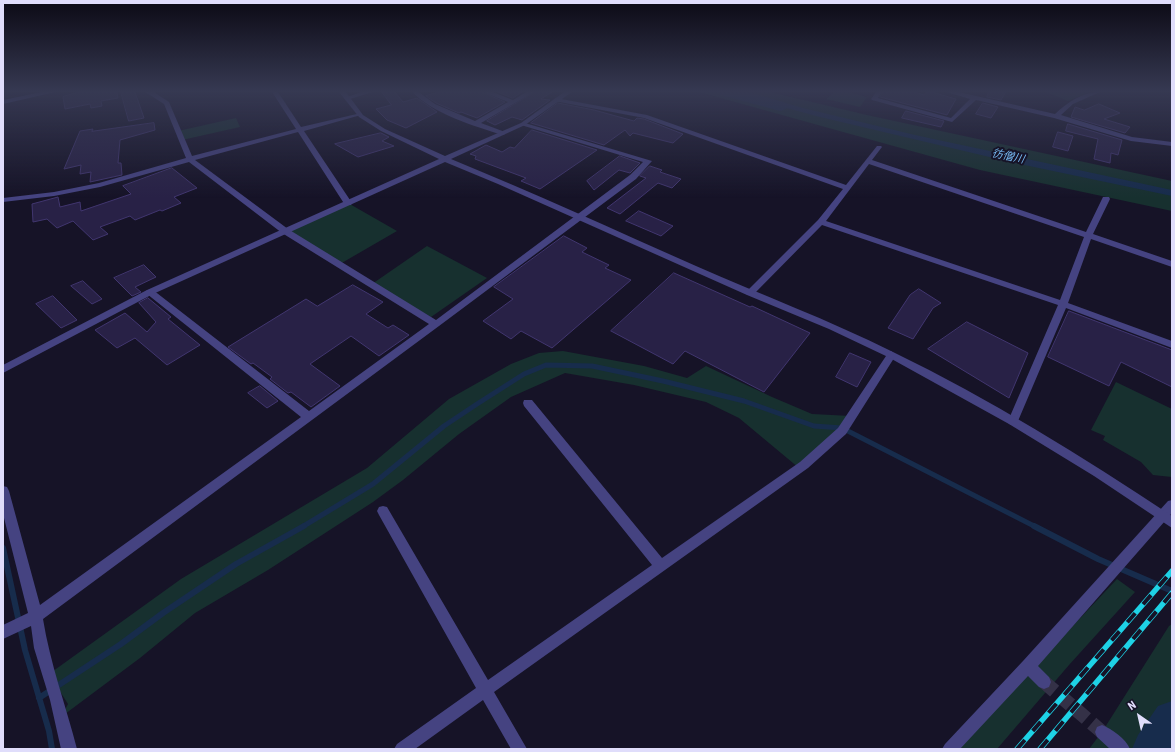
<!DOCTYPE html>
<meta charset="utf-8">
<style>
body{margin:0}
#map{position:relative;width:1175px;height:752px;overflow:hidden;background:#161327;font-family:"Roboto Condensed",sans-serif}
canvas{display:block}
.frame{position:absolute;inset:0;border:4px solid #e0ddfb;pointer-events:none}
.north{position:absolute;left:1119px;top:696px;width:40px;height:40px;-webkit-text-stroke:3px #161327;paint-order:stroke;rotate:326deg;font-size:11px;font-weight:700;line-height:16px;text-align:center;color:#e0ddfb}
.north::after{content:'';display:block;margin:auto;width:14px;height:18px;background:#e0ddfb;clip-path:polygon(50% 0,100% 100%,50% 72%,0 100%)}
</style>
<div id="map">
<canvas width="1175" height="752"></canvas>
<div class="frame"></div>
<div class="north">N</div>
</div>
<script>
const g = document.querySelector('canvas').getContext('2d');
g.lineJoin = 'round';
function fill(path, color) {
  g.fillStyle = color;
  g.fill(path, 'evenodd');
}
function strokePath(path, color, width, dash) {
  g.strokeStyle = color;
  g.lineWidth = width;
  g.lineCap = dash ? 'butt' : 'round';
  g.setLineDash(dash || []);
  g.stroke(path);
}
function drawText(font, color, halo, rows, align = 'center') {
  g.font = font + ' "Roboto Condensed","Noto Sans JP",sans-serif';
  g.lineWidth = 4;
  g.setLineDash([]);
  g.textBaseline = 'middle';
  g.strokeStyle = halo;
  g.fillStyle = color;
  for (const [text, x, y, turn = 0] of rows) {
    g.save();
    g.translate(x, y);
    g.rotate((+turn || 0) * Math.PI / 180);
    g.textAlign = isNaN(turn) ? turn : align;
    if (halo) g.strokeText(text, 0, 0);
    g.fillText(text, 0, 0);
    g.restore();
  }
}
fill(new Path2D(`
 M699 92H770L867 115 1172 181V211L980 170Z
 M834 92H849L867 97 860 107 826 99Z
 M1045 92H1090L1068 101Z
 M236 118 240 127 182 140 178 131Z
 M348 203 397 231 340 264 285 231Z
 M427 246 487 278 431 317 372 284Z
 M563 351 644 366 687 378 706 366 772 397 812 414 851 416 799 468 739 418 706 402 634 385 565 373 511 397 459 434 403 480 373 502 268 570 195 613 140 658 61 717 68 704 49 674 181 579 367 468 449 399 511 364 539 353Z
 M1116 382 1172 409V477L1153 475 1141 462 1103 440 1105 436 1091 430Z
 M1117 579 1135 592 1069 665 997 749H957Z
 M1172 624V749H1089L1102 732 1169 626Z`), '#17302f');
fill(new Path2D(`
 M727 92H748L803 108 915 135 1172 190V196L1015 163 820 117Z`), '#172c4c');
strokePath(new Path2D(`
 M302 527 373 484 444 426 477 404 524 374 546 365 592 366 663 381 744 401 814 426 842 428 1036 527`), '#172c4c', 5);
strokePath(new Path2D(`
 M1034 526 1098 559 1172 591
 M3 548 25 650 49 731 52 749
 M39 698 121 644 163 613 236 564 304 526`), '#172c4c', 6);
fill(new Path2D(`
 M719 92H747L786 103 788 106 786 109 780 111 721 95Z
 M1172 701V749H1132L1138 735 1158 706Z`), '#172c4c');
const building = new Path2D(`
 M78 92H117L118 98 101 101 102 106 91 108 90 104 65 109 63 97Z
 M121 92H135L144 118 129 121Z
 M382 92H395L403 102 417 98 437 112 406 128 387 120 376 109 391 105Z
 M438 92H482L505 102 477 118 461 112 459 113 436 103 426 96Z
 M498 92H522L513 98Z
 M535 92H552L541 99 550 100 522 120 512 117 495 125 487 121Z
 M883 92H915L924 95 926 92H932L956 99 947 115 880 97Z
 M989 92H1006L1001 100 987 97Z
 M558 103 594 110 634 121 637 118 644 119 683 134 673 143 633 133 630 136 625 130 604 145 531 123Z
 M983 103 998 107 991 118 976 114Z
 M1099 104 1120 113 1104 119 1130 127 1125 133 1071 117 1075 107 1084 110Z
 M906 111 944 121 941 127 902 118Z
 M154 123 155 130 120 140 118 163H121L122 175 90 182 91 172 80 174 81 165 64 169 80 131 93 129 92 131Z
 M1068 124 1122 140 1118 155 1111 153 1110 163 1094 159 1098 139 1066 131Z
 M532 130 597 150 540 189 521 181 526 178 475 159 476 156 470 154 486 145 502 152 510 147 514 148Z
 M1058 132 1073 136 1068 151 1053 147Z
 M381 133 389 137 382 141 394 146 358 157 335 144Z
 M620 156 640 163 630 173 619 170 594 190 587 181Z
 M650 166 662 170 660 172 681 179 672 188 658 183 620 214 607 208 646 178 640 176Z
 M172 168 197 188 174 197 181 203 162 211 160 210 135 220 130 216 100 227 108 234 93 240 73 221 57 228 47 219 33 222 32 204 58 197 60 207 80 202 81 211 131 194 123 186Z
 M639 211 673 226 661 236 626 221Z
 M564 236 587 248 582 252 609 265 605 268 631 280 552 348 521 331 511 339 483 321 513 299 494 287Z
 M144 265 156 277 135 287 141 292 132 296 114 278Z
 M674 273 750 307 752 306 810 333 764 392 685 351 673 364 611 331Z
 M83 281 102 299 92 304 71 286Z
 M353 285 383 302 366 314 388 328 393 325 409 335 379 356 351 336 310 364 340 386 311 407 291 392 288 393 270 379 272 377 253 363 251 364 228 347 306 299 317 306Z
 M919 289 941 303 933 308 913 339 888 328 910 295Z
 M53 296 77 320 61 328 36 304Z
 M148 298 171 317 168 319 200 345 167 365 135 338 117 348 95 330 125 313 147 332 156 322 139 303Z
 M1069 311 1172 350V387L1121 362 1109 386 1048 357Z
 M967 322 1028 353 1009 398 928 349Z
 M850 353 871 362 857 387 836 377Z
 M260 386 278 401 267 408 248 393Z`);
fill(building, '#282146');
strokePath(building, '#41366f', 1);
strokePath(new Path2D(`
 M1044 682 1102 732`), '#343147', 14, [14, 7]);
fill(new Path2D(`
 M145 92H154L169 102 192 156 296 129 272 92H278L301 127 361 113V115L304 131 352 203 351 205H345L298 132 195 160 288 229 436 320 630 175 643 162 521 125V123H525L652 161 636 179 439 326 43 619C50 663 66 706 77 749H61L50 700 34 648 31 626 3 639V625L28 613 3 514V486L7 487 9 491 40 605 301 417 147 294 146 292 147 290H153L309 411 429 324 282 233 189 162 100 187 54 196 3 202V198L54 192 99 183 186 158 164 104Z
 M361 92H373L347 100 344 98Z
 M412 92H419L435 104 475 121 508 102 483 92H493L513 100 526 92H534L481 123 505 132V134L503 135C476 127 432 113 412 92Z
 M876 92H882L878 98 951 118 970 99 946 92H959L1055 114C1068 102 1082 92 1100 92L1073 104 1061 115 1132 137 1172 142V146L1131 141 1054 118 976 100 952 122 872 100 871 99Z
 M556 98 647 115 846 185 877 146H881L882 147 872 160 1086 232 1102 199 1103 197H1109L1110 199 1093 234 1172 261V267L1091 239 1068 303 1172 341V348L1066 308 1018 421 1017 424 1013 425 1009 424 1008 421 1058 305 822 225 753 295H747L746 293 747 291 818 220 843 189 644 118 554 101V99ZM869 164 1084 237 1060 300 826 221Z
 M891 351 896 355 846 434 808 468 494 692 527 749H511L483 700 415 749H394L397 744 476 688 379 515 377 511 379 507 383 506 387 507 488 680 652 565 524 406 523 403 524 400H532L662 558 800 462 838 428 888 353Z
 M1172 500V513L1038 666 1049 677 1051 682 1049 687 1044 689 1039 687 1028 676 960 749H942L945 744 1023 661 1168 501Z
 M1102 725C1112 729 1126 739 1130 749H1110L1097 737 1095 732 1097 727Z`), '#454381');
fill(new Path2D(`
 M41 92H56L3 104V100Z
 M339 92H346L363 115 385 129 445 156 521 123 564 92H572L525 125 451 159C534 193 615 230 696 266 762 295 829 320 893 352 990 399 1082 456 1172 516V528L1094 476 1009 424 888 357 829 329 747 295 498 184 445 162 153 294 3 373V365L147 290 439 159 381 131 359 117Z`), '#454381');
const rail = new Path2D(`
 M1017 749 1172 571
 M1040 749 1172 593`);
strokePath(rail, '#1ed2e6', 5.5);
strokePath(rail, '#161327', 4, [12]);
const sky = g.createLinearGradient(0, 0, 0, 198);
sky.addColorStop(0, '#0c0a15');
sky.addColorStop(0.46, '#363952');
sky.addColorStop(1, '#36395200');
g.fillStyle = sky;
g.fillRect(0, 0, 1175, 198);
drawText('italic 11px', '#76b8f0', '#161327', [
 ["彷僧川",1008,157,12]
]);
</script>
